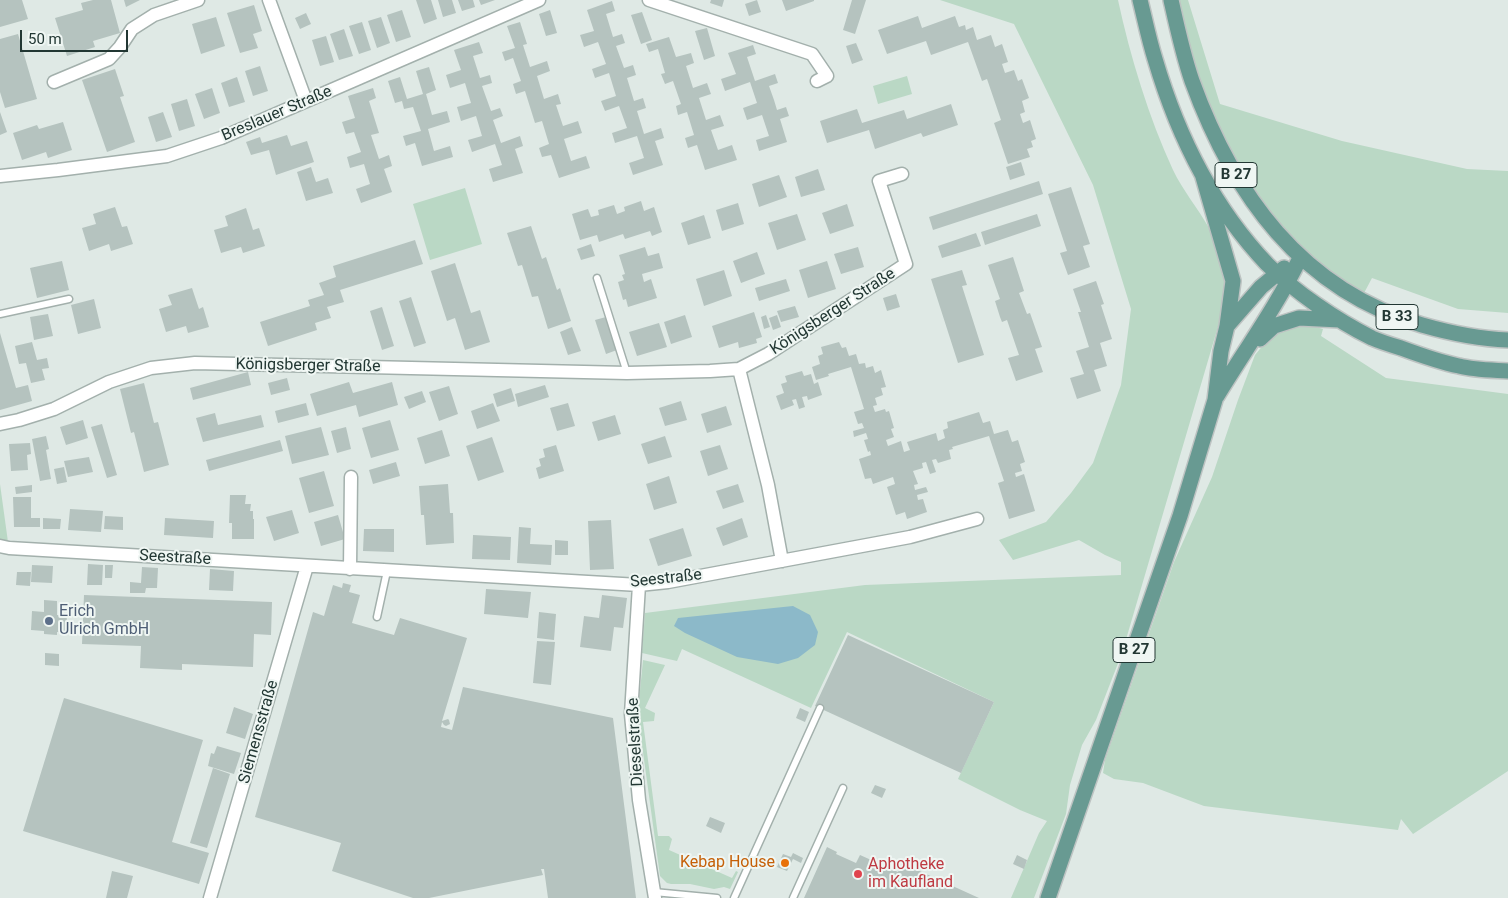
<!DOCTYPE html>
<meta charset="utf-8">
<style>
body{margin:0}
#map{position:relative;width:1508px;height:898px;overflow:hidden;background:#dfe9e5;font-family:Roboto,sans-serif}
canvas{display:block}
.scale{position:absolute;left:20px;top:30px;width:108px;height:22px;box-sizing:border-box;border:2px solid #223733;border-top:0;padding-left:6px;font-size:15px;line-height:18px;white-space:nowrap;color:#223733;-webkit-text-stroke:4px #eff6f3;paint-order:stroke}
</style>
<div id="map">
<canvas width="1508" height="898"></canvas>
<div class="scale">50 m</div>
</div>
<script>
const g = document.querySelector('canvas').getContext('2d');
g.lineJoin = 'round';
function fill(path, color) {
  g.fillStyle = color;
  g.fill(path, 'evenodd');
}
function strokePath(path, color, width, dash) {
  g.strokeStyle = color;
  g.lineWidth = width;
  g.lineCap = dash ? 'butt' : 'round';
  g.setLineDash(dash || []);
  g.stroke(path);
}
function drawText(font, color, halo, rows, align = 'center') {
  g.font = font + ' Roboto,sans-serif';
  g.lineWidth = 4;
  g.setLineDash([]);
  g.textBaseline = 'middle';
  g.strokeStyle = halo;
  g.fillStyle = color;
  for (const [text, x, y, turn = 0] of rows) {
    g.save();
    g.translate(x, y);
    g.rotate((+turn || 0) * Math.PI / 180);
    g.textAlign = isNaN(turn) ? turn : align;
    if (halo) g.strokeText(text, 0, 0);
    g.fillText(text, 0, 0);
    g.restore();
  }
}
fill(new Path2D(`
 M940 0H1118C1130 56 1149 118 1173 170 1183 191 1198 208 1209 228 1218 244 1224 264 1225 283 1225 293 1223 303 1222 313L1122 653 1096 720 1082 745 1070 785 1066 814 1034 898H1011L1039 833 1047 821 1020 810 958 779 994 702 847 632 811 708 682 649 677 661 642 653 645 613 865 585 1121 575V562L1105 555 1079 540 1013 560 999 540 1046 522 1071 493 1093 463 1121 385 1131 309 1093 185 1014 24Z
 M1177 0H1188L1220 104 1342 141 1467 169 1508 171V313L1458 309 1372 278 1363 295 1328 273 1298 247 1263 205 1236 166 1209 108 1190 49Z
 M907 76 912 94 878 104 873 86Z
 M465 188 482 244 430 260 413 204Z
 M1309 325 1323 329 1321 336 1386 378 1508 394V771L1413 834 1401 819 1398 830 1204 806 1143 783 1114 779 1103 773 1105 760 1174 562 1212 477 1238 400 1255 355 1269 338 1289 326Z
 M0 484 8 542H0Z
 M643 660 665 665 645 708 655 713 654 721 643 722 658 836H669L672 839 669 850 732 878 736 871 738 872 730 889 724 887 714 889 690 884H671L667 883 660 876 639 723V701Z`), '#bad8c5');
fill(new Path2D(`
 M793 606 810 615 818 632 815 645 798 658 778 664 737 657 685 633 674 626 678 618Z`), '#8cb9c9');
fill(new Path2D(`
 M0 0H22L28 19 0 27Z
 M93 0H111L120 33 93 41 95 47 67 56 55 18 83 10 81 3Z
 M124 0H140L126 7Z
 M416 0H431L437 19 424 24Z
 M438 0H452L456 13 443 17Z
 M458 0H473L475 7 462 11Z
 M479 0H495L481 5Z
 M711 0H724L722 7 710 3Z
 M757 0 761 12 749 16 745 4Z
 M782 0H814V1L786 11Z
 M852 0H866L855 34 843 30Z
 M612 1 615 11 606 14 613 37 622 34 625 43 616 46 624 68 633 65 636 75 627 78 634 101 643 98 646 108 637 111 644 134 661 128 664 138 655 141 663 165 633 175 629 163 644 158 637 136 615 143 612 133 627 128 619 106 605 111 601 101 616 96 609 73 595 78 592 69 606 64 598 42 584 47 580 35 594 31 587 10Z
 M254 5 262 31 253 34 258 48 240 53 227 13Z
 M402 10 411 37 396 42 387 15Z
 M550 10 557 33 546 36 539 14Z
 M642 12 652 40 641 44 631 15Z
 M306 13 311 24 300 29 295 18Z
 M918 16 922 28 955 16 959 27 965 25 966 30 973 27 977 40 991 35 995 47 1002 44 1008 62 1002 64 1005 73 1014 70 1018 81 1022 79 1029 98 1022 101 1025 112 1020 114 1023 123 1030 120 1036 139 1031 141 1033 147 1027 149 1030 157 1008 164 994 123 1001 120 987 79 982 81 968 42 931 55 926 41 887 54 878 30Z
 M216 17 225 46 201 54 192 24Z
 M381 17 390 43 377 48 368 21Z
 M362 22 371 50 359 54 349 26Z
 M520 22 527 44 523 45 530 67 547 61 550 71 537 76 544 99 558 94 561 104 556 105 563 126 578 121 582 133 564 139 571 161 586 156 590 168 559 178 551 155 542 157 539 148 549 144 542 121 535 123 525 91 516 94 513 84 521 81 513 58 505 61 502 52 515 48 507 26Z
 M707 28 715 56 704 60 695 31Z
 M344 29 353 56 339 60 330 34Z
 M18 34 37 99 5 108 0 92V39Z
 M326 36 334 62 320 66 312 40Z
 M669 37 676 57 691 53 694 63 686 66 693 88 707 83 711 94 699 98 706 120 720 115 724 126 711 130 718 150 732 145 737 160 705 170 697 145 688 148 685 138 694 135 687 112 678 115 676 106 681 104 673 81 665 84 661 74 665 73 658 49 649 52 646 44Z
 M479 42 483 53 473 56 480 78 490 75 492 83 482 86 491 111 500 108 503 116 493 120 501 143 520 136 523 146 515 149 523 173 493 182 489 169 502 165 495 144 472 152 468 140 482 136 476 116 461 121 457 107 471 103 465 83 450 88 446 75 461 70 454 50Z
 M856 43 863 60 852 64 846 46Z
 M753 45 756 54 747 57 755 81 775 74 778 83 769 86 774 100 777 110 786 107 789 116 780 119 787 142 759 151 756 140 769 136 762 115 747 120 743 108 757 103 750 82 725 91 721 79 736 74 728 53Z
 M260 66 268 91 253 96 245 71Z
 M429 67 436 90 426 94 432 115 447 111 450 122 428 129 434 151 450 146 453 157 422 166 415 143 406 146 403 136 421 131 413 107 404 109 402 101 395 103 388 81 400 77 407 99 423 94 416 71Z
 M115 69 124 96 120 97 135 142 107 152 82 80Z
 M237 77 245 102 229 107 221 83Z
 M212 88 220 113 204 119 195 94Z
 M373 88 376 98 369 101 379 133 371 135 379 159 389 155 392 166 384 169 392 192 361 203 356 189 370 184 364 164 350 168 347 157 361 152 354 132 346 134 342 122 355 118 348 96Z
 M187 99 195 126 179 131 171 104Z
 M951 104 958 125 923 137 921 133 875 149 869 130 827 143 820 121 857 109 862 123 904 110 907 119Z
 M0 112 7 132 0 135Z
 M163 112 172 137 156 142 148 117Z
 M63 122 72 150 48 158 46 152 22 160 13 133 37 125 39 129Z
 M287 135 291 146 307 141 314 162 276 175 269 150 251 155 246 142 260 137 262 143Z
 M1021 162 1025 175 1010 180 1006 167Z
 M311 167 316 182 328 178 333 193 306 201 297 172Z
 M818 169 825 190 801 197 795 177Z
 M779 175 787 197 759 207 752 184Z
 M1039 181 1043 194 933 230 929 217Z
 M1071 187 1090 244 1083 246 1090 267 1068 275 1060 253 1067 251 1048 194Z
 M641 201 644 211 654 207 662 232 652 236 650 231 625 239 623 234 599 242 597 235 580 240 572 214 588 209 591 217 599 215 598 210 614 205 617 214 625 211 624 207Z
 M738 203 744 224 722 231 716 210Z
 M847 204 854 226 830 234 822 213Z
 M115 207 122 227 127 226 133 244 111 251 109 244 89 251 82 228 96 224 93 214Z
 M246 208 253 230 259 228 265 246 243 253 241 247 221 253 214 230 228 226 225 216Z
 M797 214 806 240 777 250 768 223Z
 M1037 214 1041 226 985 245 981 232Z
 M704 215 711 238 688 245 681 223Z
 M531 226 542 259 546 257 557 290 560 288 571 321 548 329 538 296 532 297 522 265 518 266 507 233Z
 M976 233 981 246 942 258 938 246Z
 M415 240 423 264 340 290 344 302 327 307 331 318 315 323 317 330 268 346 260 322 310 306 308 300 324 295 319 283 336 277 333 266Z
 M591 244 595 256 581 260 577 249Z
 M645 247 648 256 659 253 663 268 642 274 644 282 651 279 657 298 628 307 626 299 623 300 618 282 624 280 622 275 625 274 619 255Z
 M858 247 864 267 841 274 834 254Z
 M757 252 765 274 741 283 733 261Z
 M1013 257 1024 291 1019 293 1027 314 1030 313 1042 347 1035 349 1043 372 1016 381 1008 358 1019 355 1007 320 1002 322 1000 317 995 301 1000 299 988 265Z
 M62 261 69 290 37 298 30 268Z
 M827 261 836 289 808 298 799 270Z
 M455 263 471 313 480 310 490 342 465 350 455 318 447 321 431 271Z
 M724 270 732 296 704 306 696 279Z
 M962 270 967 285 962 286 984 355 958 363 931 279Z
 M786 279 790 291 759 301 755 288Z
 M1096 281 1104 304 1101 305 1112 339 1100 343 1107 366 1094 370 1101 391 1077 399 1070 378 1084 374 1076 351 1089 347 1078 312H1081L1073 289Z
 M192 288 199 309 203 307 209 327 188 333 186 326 166 332 159 309 172 305 168 295Z
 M896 294 900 307 887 311 883 298Z
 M411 297 426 343 414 347 399 301Z
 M94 299 101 328 78 334 71 305Z
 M795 306 799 317 781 322 777 311Z
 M382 307 394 346 382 350 370 311Z
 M754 312 762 337 756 339 757 343 739 348 738 342 719 348 712 326Z
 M48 314 53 336 34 340 30 317Z
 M685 315 692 337 671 344 664 322Z
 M766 315 770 327 764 329 761 317Z
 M777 315 781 327 773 330 769 318Z
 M606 317 617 350 606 354 595 320Z
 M659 323 667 347 637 356 629 332Z
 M572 327 581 351 568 355 560 332Z
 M0 333 16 388 28 385 32 401 0 410Z
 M32 342 37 360 47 358 49 368 42 369 45 380 31 383 26 363 19 364 15 346Z
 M839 342 842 348 846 347 849 356 856 354 859 364 865 363 866 368 873 366 875 373 881 370 886 387 881 388 883 395 875 398 877 405 873 406 875 412 885 409 886 412 889 411 894 428 891 429 894 437 886 440 888 446 901 441 904 452 910 450 907 442 936 433 938 441 945 438 943 430 948 428 947 422 979 412 983 423 990 421 994 434 1008 430 1012 442 1018 440 1025 462 1020 464 1022 471 1015 473 1016 477 1024 474 1035 511 1009 519 998 483 1004 481 989 436 952 447 953 449 949 450 951 459 938 463 936 459 932 460 936 472 930 474 926 462 922 463 923 468 913 471 918 484 914 485 915 490 926 487 928 492 917 495 918 500 923 499 927 512 907 519 905 512 896 515 887 487 895 484 893 477 873 484 871 478 865 479 859 459 871 455 870 451 868 452 864 440 868 439 866 433 854 437 853 431 864 428 862 423 858 424 854 412 864 409 851 367 828 374 829 376 816 380 812 367 820 364 818 356 823 354 821 347Z
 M802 371 804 376 811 374 814 384 818 382 822 395 808 400 807 396 802 397 805 407 799 409 796 399 792 400 794 405 781 410 776 396 784 393 781 384 787 382 785 376Z
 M248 372 251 385 193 400 190 388Z
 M287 378 290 390 271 395 268 383Z
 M349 382 353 393 392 382 398 405 359 417 356 405 317 416 310 394Z
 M144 383 154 423 158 422 169 465 144 472 134 432 131 433 120 389Z
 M545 385 549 397 518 407 515 394Z
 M449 386 458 414 439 421 429 392Z
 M511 388 515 401 497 407 493 394Z
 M422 391 426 402 409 409 404 397Z
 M681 401 687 420 665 426 659 408Z
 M306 403 309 415 278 423 275 411Z
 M493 403 500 421 477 429 471 411Z
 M568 403 575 426 557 431 550 408Z
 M726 406 732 425 707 433 701 414Z
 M215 413 218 425 261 415 264 427 203 442 196 418Z
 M615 415 621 434 598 441 592 422Z
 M83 420 88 438 66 445 60 427Z
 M390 420 399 450 371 458 362 428Z
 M102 424 117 475 107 478 91 427Z
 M321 427 329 455 292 464 285 436Z
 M346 427 351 449 337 453 331 431Z
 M442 430 450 456 425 464 417 438Z
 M46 436 49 449 46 450 51 479 40 481 32 439Z
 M665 436 672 457 648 464 641 444Z
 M492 437 504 472 478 481 466 446Z
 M280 440 283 451 209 471 206 460Z
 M30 443 31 454 27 455 28 470 11 471 9 444Z
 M556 445 564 471 539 479 536 468 541 466 539 459 545 457 543 449Z
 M720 445 728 469 708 476 700 451Z
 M89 457 93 472 68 477 64 461Z
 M396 462 400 476 373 484 369 470Z
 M64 467 67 482 57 484 54 469Z
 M324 471 334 506 309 513 299 478Z
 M669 476 677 503 654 510 646 484Z
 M448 484 450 513H453L454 543 426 545 424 515H421L419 486Z
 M738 484 744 502 723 509 716 491Z
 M32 485V492L16 494 15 487Z
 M230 495H246L245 504H251L250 511H253V519H254V539H232V523H229Z
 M13 497H31V518H40V527H14Z
 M70 509 103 511 101 532 68 530Z
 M292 510 299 533 274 541 266 517Z
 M338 515 345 539 321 546 314 522Z
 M105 516 123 517V530L104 529Z
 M43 518 61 519 60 529H43Z
 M165 518 214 521 213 538 164 535Z
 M742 518 748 537 723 546 716 528Z
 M611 520 614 569 590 570 588 521Z
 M519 527 531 528 530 544 552 545 551 565 517 563Z
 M683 528 692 556 658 566 649 539Z
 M364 529H394V552L363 551Z
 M473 535 511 537 510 560 472 559Z
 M555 540 568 541V555H555Z
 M88 564 103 565 102 585H87Z
 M32 565 53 566 52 583 31 582Z
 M105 565H113L112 578H105Z
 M142 567 158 568 157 588H146L145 593H130V582L141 583Z
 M210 569 234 571 233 591 209 590Z
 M17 572H31L30 586 16 585Z
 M343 583 351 585 349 592 360 595 352 623 394 635 400 618 467 638 442 721 448 719 449 720 450 724 446 726 444 725 442 722 441 727 452 730 463 687 613 718 636 898H548L544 869H541L543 875 429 898H413L332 871 341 843 255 817 313 612 324 616 333 585 342 588Z
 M486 589 531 592 528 618 484 614Z
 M84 595 272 602 271 635 254 634 253 667 182 664V670L140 668 141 646 82 644Z
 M602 595 627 598 623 628 614 627 611 651 580 647 584 616 599 618Z
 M44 600 57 601V615H67L66 633 57 632V635L44 634V631L31 630 32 611 44 612Z
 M539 612 556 614 554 640 537 638Z
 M848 635 994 702 961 773 815 706Z
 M537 641 555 642 551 685 533 683Z
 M45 653 59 654V666L45 665Z
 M64 698 203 740 172 842 209 853 199 884 23 831Z
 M234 707 253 714 245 739 226 733Z
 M800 708 809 712 805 722 796 718Z
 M217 746 241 753 234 774 208 766 211 753 214 754Z
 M213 768 230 774 207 848 190 843Z
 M875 785 886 789 882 798 871 793Z
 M710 817 725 823 721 833 706 826Z
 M827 847 837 852 836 854 856 863 860 855 898 872 902 863 979 898H804Z
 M793 853 803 858 801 863 793 859 787 871 777 867 783 854 791 857Z
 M1017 855 1027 860 1024 869 1013 864Z
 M112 871 133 876 127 898H106Z`), '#b5c3bf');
const service = new Path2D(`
 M597 278 627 373
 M0 314 69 299
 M377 617 387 571
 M654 892 717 898
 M734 898 820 708
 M793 898 843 788`);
const minor = new Path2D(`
 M269 0 306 101
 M649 0 812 54 827 76 817 81
 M54 82 109 59 120 47 132 29 154 15 198 0
 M0 176 58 170 167 156 221 138 539 0
 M739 369 768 485 782 561
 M0 424 19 420 54 409 109 382 151 368 195 363 627 373 710 371 739 369 768 354 906 264 879 181 902 174
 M0 546 9 548 639 585 668 582 910 537 977 519
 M350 569 351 477
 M639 585 631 714 639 800 655 898
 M210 898 307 566`);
const primary = new Path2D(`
 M1140 0C1145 20 1149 40 1155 59 1177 134 1213 207 1267 264 1295 292 1336 320 1372 338 1381 342 1391 345 1401 348 1420 355 1439 362 1459 366 1474 370 1492 370 1508 371
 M1171 0C1177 27 1183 55 1192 81 1233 194 1301 290 1422 325 1450 333 1479 339 1508 340
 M1227 326 1261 287 1284 268
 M1260 339 1274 326 1299 318 1340 320
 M1217 396C1245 350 1277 306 1300 258
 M1048 898 1180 516 1215 400 1221 351 1227 326 1233 281 1203 177`);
strokePath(service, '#a3b0ac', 9);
strokePath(minor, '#a3b0ac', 15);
strokePath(primary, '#bdc3c2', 18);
strokePath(service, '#fff', 6);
strokePath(minor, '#fff', 12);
strokePath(primary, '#689a92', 15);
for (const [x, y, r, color] of [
 [49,621,5,"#5c6f8a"],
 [785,863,5,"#e8710a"],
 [858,874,5,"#e0444e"]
]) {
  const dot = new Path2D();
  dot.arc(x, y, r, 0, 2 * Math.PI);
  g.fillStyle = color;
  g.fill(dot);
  strokePath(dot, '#eff6f3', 2);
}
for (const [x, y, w] of [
 [1236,175,42],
 [1397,317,42],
 [1134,650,42]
]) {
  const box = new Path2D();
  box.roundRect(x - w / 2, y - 12.5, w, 25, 4);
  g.fillStyle = '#eff6f3';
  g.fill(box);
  strokePath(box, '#223733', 1);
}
drawText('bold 15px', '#223733', null, [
 ["B 27",1236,175],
 ["B 33",1397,317],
 ["B 27",1134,650]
]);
drawText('16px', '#223733', '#eff6f3', [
 ["Breslauer Straße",277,114,-23],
 ["Königsberger Straße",833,312,-33],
 ["Königsberger Straße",308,366,1],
 ["Seestraße",175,558,3],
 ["Seestraße",666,579,-6],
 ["Siemensstraße",259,732,-74],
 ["Dieselstraße",636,742,-93]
]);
drawText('16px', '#4e5e75', '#eff6f3', [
 ["Erich",59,612],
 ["Ulrich GmbH",59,630]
], 'left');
drawText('16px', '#c56008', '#eff6f3', [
 ["Kebap House",775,863]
], 'right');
drawText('16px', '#be3a42', '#eff6f3', [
 ["Aphotheke",868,865],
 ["im Kaufland",868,883]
], 'left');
</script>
